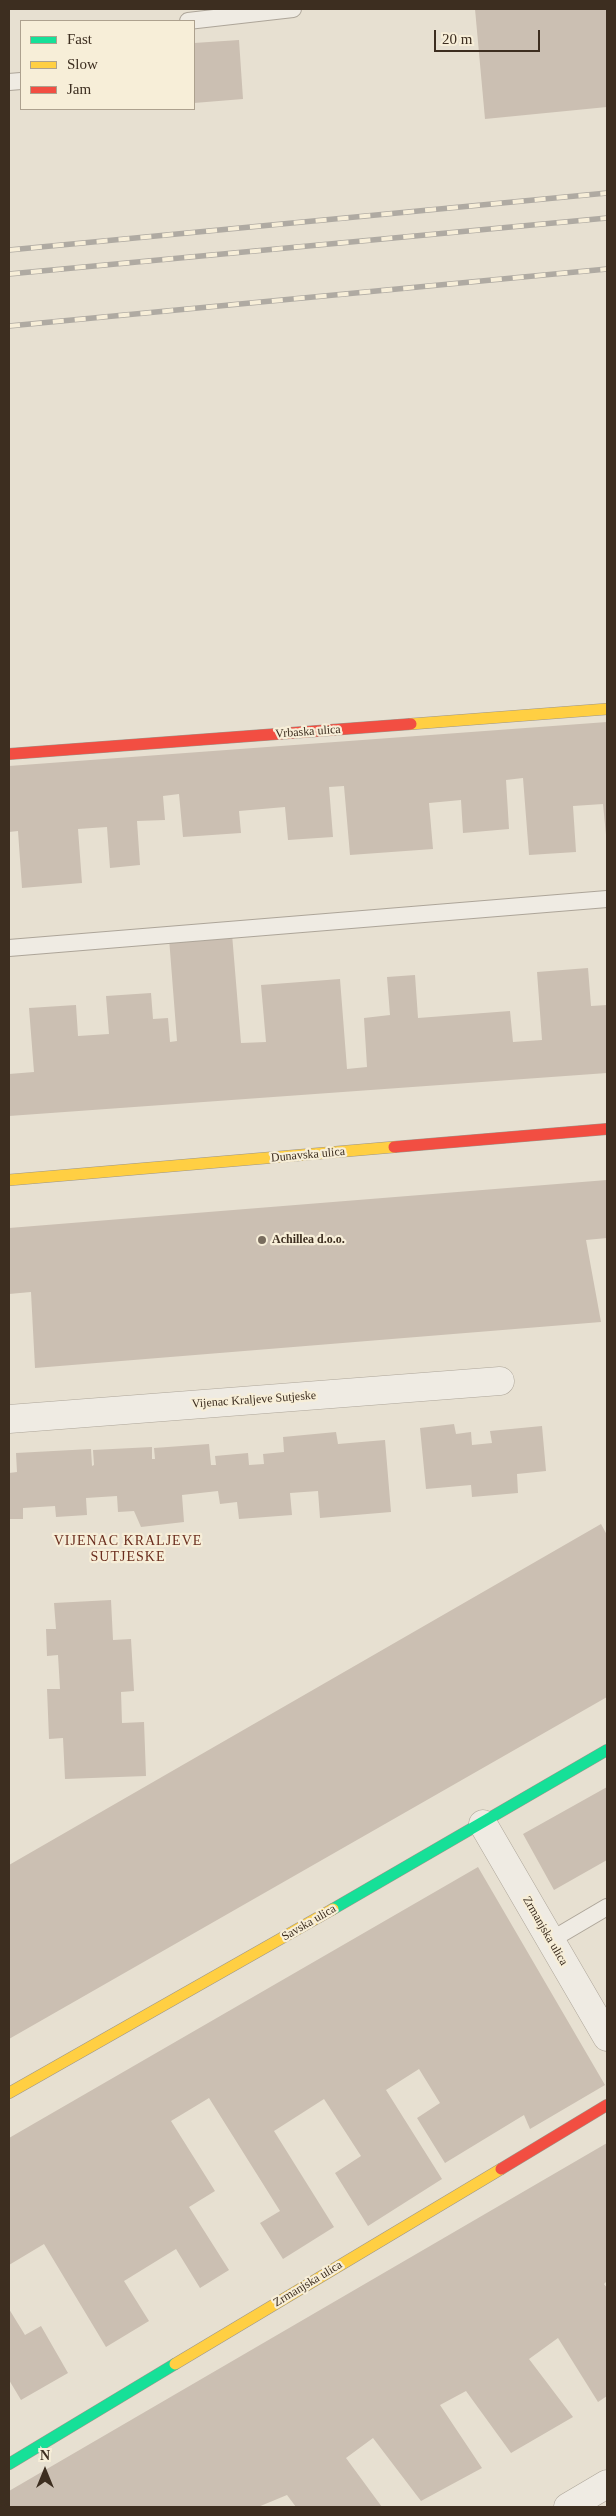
<!DOCTYPE html>
<style>
body{margin:0}
#map{position:relative;width:616px;height:2516px;overflow:hidden;background:#e7e0d1;font-family:Georgia,serif}
canvas{display:block}
.frame{position:absolute;inset:0;border:10px solid #3d2e20;pointer-events:none}
.legend{position:absolute;left:20px;top:20px;width:175px;height:90px;box-sizing:border-box;background:#f7eed8;border:1px solid #ada18e;margin:0;padding:6px 9px;list-style:none;font-size:15px;color:#3d2e20}
.legend li{display:flex;align-items:center;gap:10px;height:25px}
.legend b{width:25px;border:1px solid #ada18e}
.north{position:absolute;left:20px;top:2446px;width:50px;height:50px;-webkit-text-stroke:4px #f7eed8;paint-order:stroke;rotate:0deg;font-size:14px;font-weight:700;line-height:20px;text-align:center;color:#3d2e20}
.north::after{content:'';display:block;margin:auto;width:18px;height:22px;background:#3d2e20;clip-path:polygon(50% 0,100% 100%,50% 72%,0 100%)}
.scale{position:absolute;left:434px;top:30px;width:106px;height:22px;box-sizing:border-box;border:2px solid #3d2e20;border-top:0;padding-left:6px;font-size:15px;line-height:18px;white-space:nowrap;color:#3d2e20;-webkit-text-stroke:4px #f7eed8;paint-order:stroke}
</style>
<div id="map">
<canvas width="616" height="2516"></canvas>
<div class="frame"></div>
<ul class="legend">
<li><b style="height:6px;background:#16e098"></b>Fast</li>
<li><b style="height:6px;background:#ffcf43"></b>Slow</li>
<li><b style="height:6px;background:#f24e42"></b>Jam</li>
</ul>
<div class="north">N</div>
<div class="scale">20 m</div>
</div>
<script>
const g = document.querySelector('canvas').getContext('2d');
g.lineJoin = 'round';
function fill(path, color) {
  g.fillStyle = color;
  g.fill(path, 'evenodd');
}
function strokePath(path, color, width, dash) {
  g.strokeStyle = color;
  g.lineWidth = width;
  g.lineCap = dash ? 'butt' : 'round';
  g.setLineDash(dash || []);
  g.stroke(path);
}
function drawText(font, color, halo, rows, align = 'center') {
  g.font = font + ' Georgia,serif';
  g.lineWidth = 4.5;
  g.setLineDash([]);
  g.textBaseline = 'middle';
  g.strokeStyle = halo;
  g.fillStyle = color;
  for (const [text, x, y, turn = 0] of rows) {
    g.save();
    g.translate(x, y);
    g.rotate((+turn || 0) * Math.PI / 180);
    g.textAlign = isNaN(turn) ? turn : align;
    if (halo) g.strokeText(text, 0, 0);
    g.fillText(text, 0, 0);
    g.restore();
  }
}
fill(new Path2D(`
 M475 9H607V107L485 119Z
 M239 40 243 99 194 103V43Z
 M607 722V845L603 804 573 806 576 852 529 855 523 778 506 780 509 829 463 833 461 800 429 803 433 849 350 855 344 786 329 787 333 837 288 840 285 807 239 811 241 833 183 837 179 794 163 796 165 820 137 821 140 865 110 868 107 827 78 829 82 883 22 888 18 831 9 832V766Z
 M232 934 241 1043 266 1042 261 985 340 979 347 1069 367 1067 364 1018 390 1015 387 977 415 975 418 1018 510 1011 513 1042 542 1040 537 972 588 968 591 1006 607 1005V1073L9 1116V1074L34 1072 29 1008 76 1005 78 1036 109 1034 106 996 151 993 153 1019 168 1018 170 1042 177 1041 169 938Z
 M607 1180V1238L586 1240 601 1322 35 1368 31 1292 9 1294V1228Z
 M454 1424 456 1434 471 1432 472 1445 492 1443 490 1431 542 1426 546 1471 517 1474 518 1493 472 1497 471 1485 426 1489 420 1428Z
 M336 1432 338 1444 385 1440 391 1512 320 1518 318 1491 290 1493 292 1515 239 1519 237 1502 220 1504 218 1491 182 1495 184 1522 141 1527 134 1511 118 1512 117 1496 86 1498 87 1515 56 1517 55 1506 23 1508V1519H9V1473L17 1472 16 1453 91 1449 92 1466 94 1465 93 1450 152 1447V1459H155L154 1448 209 1444 211 1465H216L215 1456 248 1453 249 1465 264 1464 263 1454 284 1452 283 1437Z
 M601 1524 607 1535V1697L9 2039V1865Z
 M111 1600 113 1640 131 1639 134 1691 121 1692 122 1723 144 1722 146 1776 65 1779 63 1738 49 1739 47 1689H60L58 1655 47 1656 46 1629H56L54 1603Z
 M607 1787V1860L554 1890 523 1834Z
 M478 1867 605 2085 530 2129 524 2115 445 2163 417 2118 440 2103 419 2069 386 2090 442 2179 368 2226 335 2173 361 2156 324 2099 274 2131 334 2227 283 2259 260 2223 280 2211 209 2098 171 2121 215 2191 189 2207 229 2270 200 2288 176 2249 124 2281 149 2321 106 2347 44 2244 9 2265V2138Z
 M607 2143V2281L604 2284 607 2288V2396L598 2402 558 2338 529 2359 573 2417 511 2453 466 2391 440 2405 482 2468 421 2501 373 2438 346 2458 382 2507H296L287 2495 258 2507H9V2491Z
 M9 2309 25 2335 41 2326 68 2373 21 2400 9 2380Z`), '#cbbfb2');
const lane = new Path2D(`
 M188 21 293 9
 M9 82 21 81
 M9 948 607 899
 M551 1940 607 1907`);
const street = new Path2D(`
 M9 1419 500 1381
 M483 1824 607 2037
 M568 2507 607 2484`);
const fast = new Path2D(`
 M333 1909 607 1750
 M9 2464 175 2364`);
const slow = new Path2D(`
 M411 724 607 709
 M9 1180 394 1147
 M9 2093 333 1909
 M175 2364 501 2169`);
const jam = new Path2D(`
 M9 754 411 724
 M394 1147 607 1129
 M501 2169 607 2105`);
strokePath(lane, '#ada599', 18);
strokePath(street, '#ada599', 29);
strokePath(fast, '#9c958a', 12);
strokePath(slow, '#9c958a', 12);
strokePath(jam, '#9c958a', 12);
strokePath(lane, '#efebe3', 16);
strokePath(street, '#efebe3', 28);
strokePath(fast, '#16e098', 11);
strokePath(slow, '#ffcf43', 11);
strokePath(jam, '#f24e42', 11);
const rail = new Path2D(`
 M9 250 607 193
 M9 274 607 218
 M9 326 607 269`);
strokePath(rail, '#afaaa2', 5.5);
strokePath(rail, '#f7eed8', 4, [11]);
for (const [x, y, r, color] of [
 [262,1240,5,"#786c5e"]
]) {
  const dot = new Path2D();
  dot.arc(x, y, r, 0, 2 * Math.PI);
  g.fillStyle = color;
  g.fill(dot);
  strokePath(dot, '#f7eed8', 2);
}
drawText('12px', '#3d2e20', '#f7eed8', [
 ["Vrbaska ulica",308,732,-4],
 ["Dunavska ulica",308,1155,-5],
 ["Vijenac Kraljeve Sutjeske",254,1400,-4],
 ["Savska ulica",309,1923,-30],
 ["Zrmanjska ulica",545,1931,60],
 ["Zrmanjska ulica",308,2284,-31]
]);
drawText('bold 12px', '#3d2e20', '#f7eed8', [
 ["Achillea d.o.o.",272,1240]
], 'left');
g.letterSpacing = '1px';
drawText('14px', '#6b2e1e', '#f7eed8', [
 ["VIJENAC KRALJEVE",128,1541],
 ["SUTJESKE",128,1557]
]);
g.letterSpacing = '0px';
</script>
